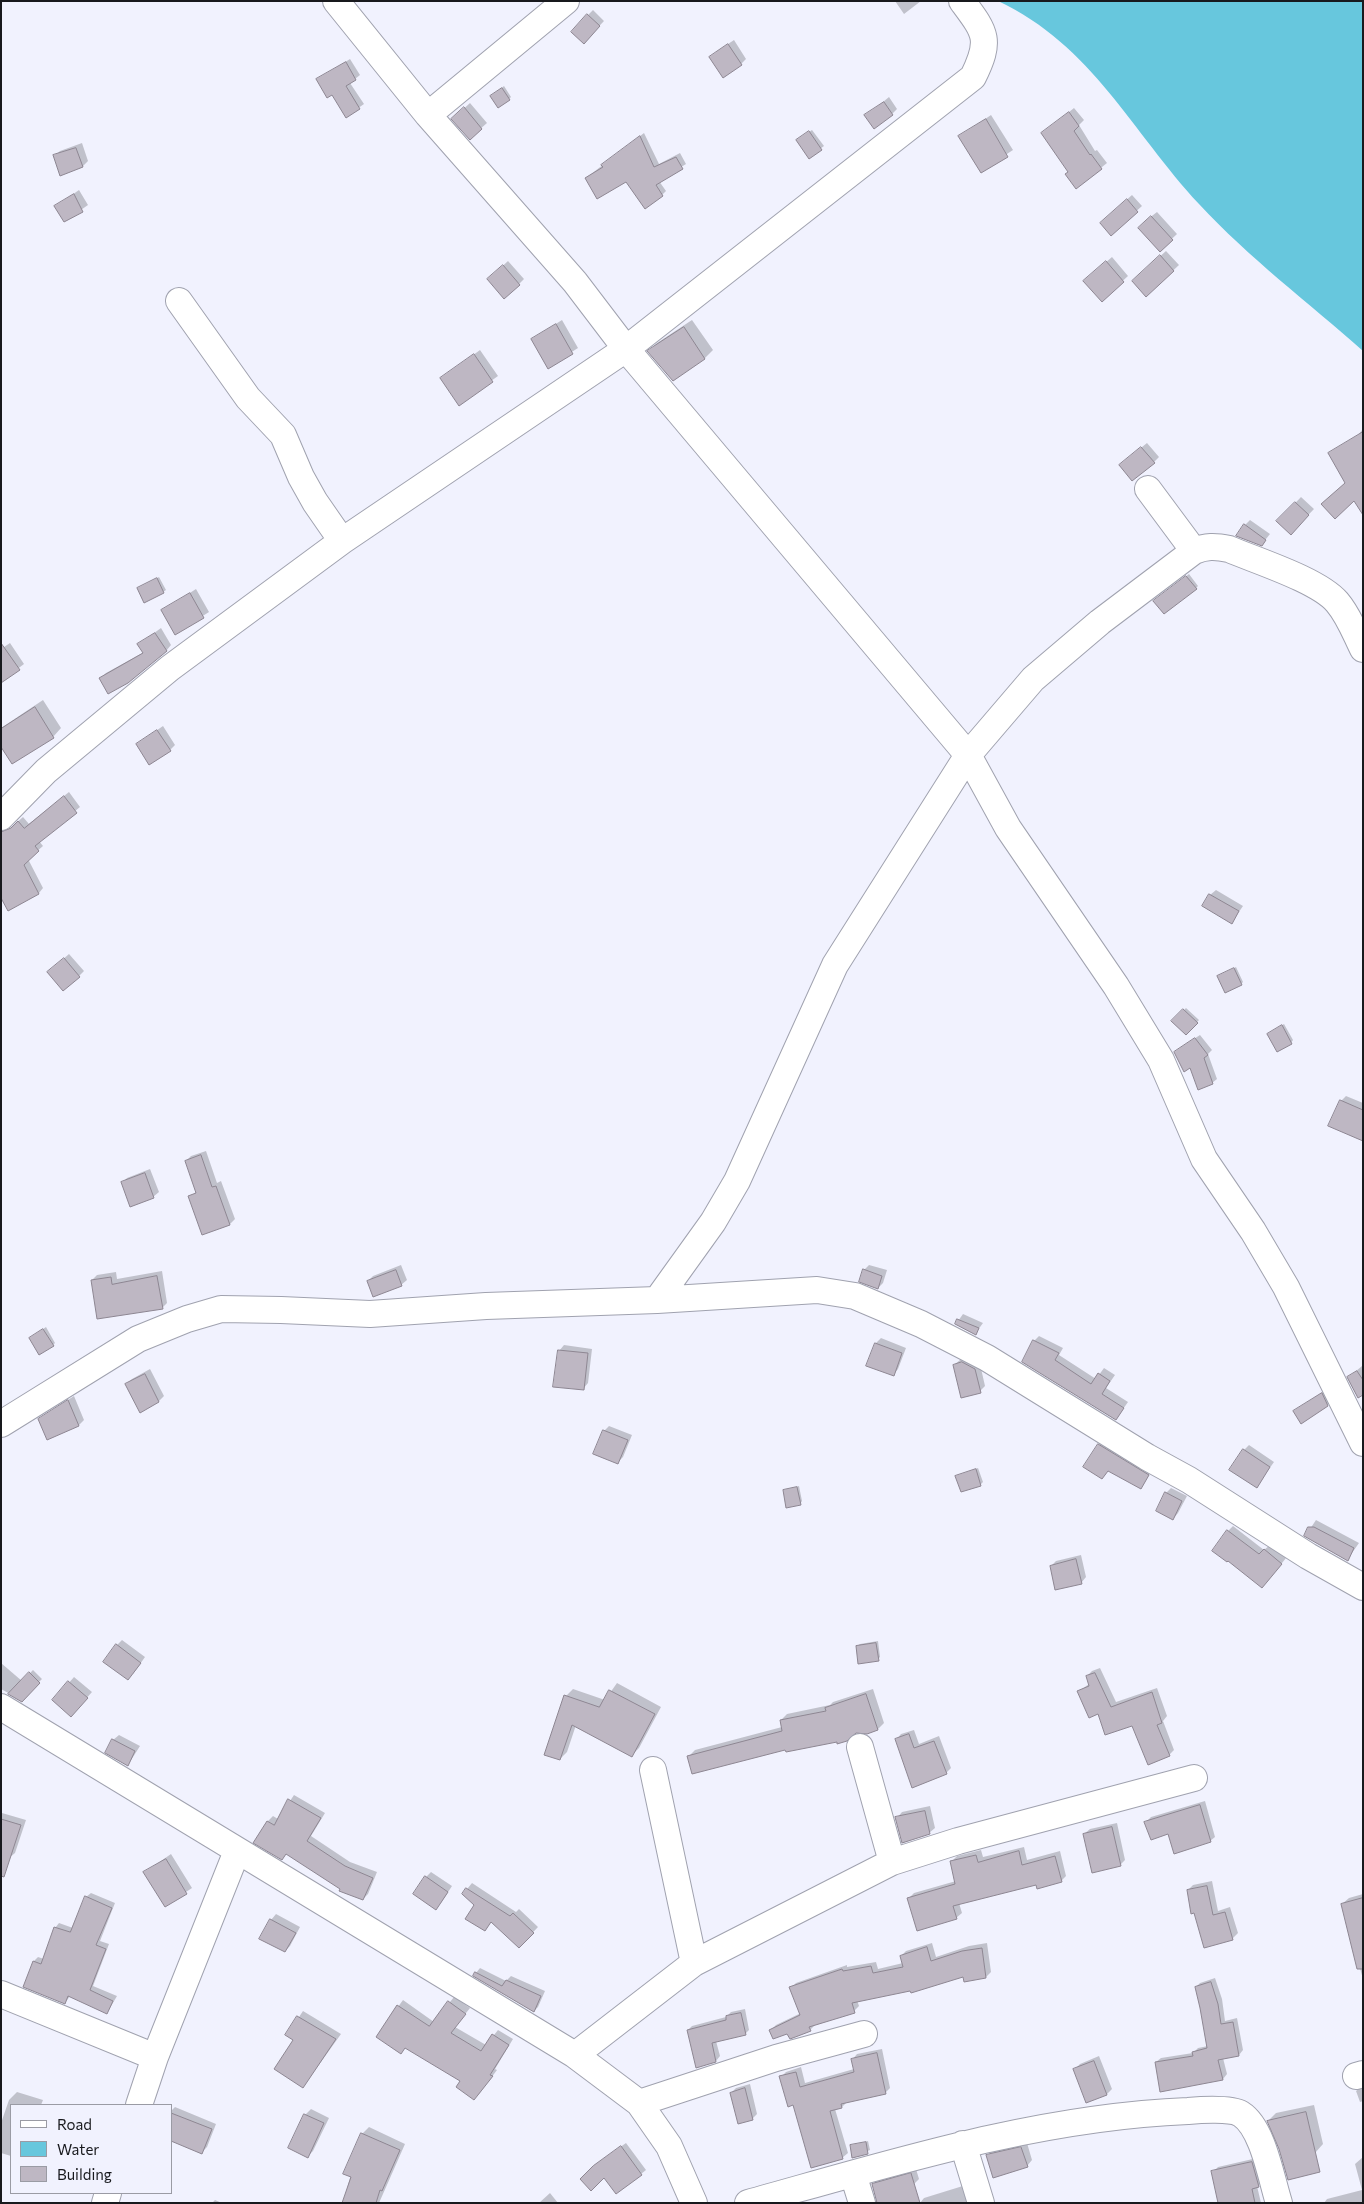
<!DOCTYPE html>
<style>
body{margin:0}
#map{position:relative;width:1364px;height:2204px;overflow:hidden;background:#f1f2fe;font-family:Commissioner,sans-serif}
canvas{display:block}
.frame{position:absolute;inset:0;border:2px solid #18191d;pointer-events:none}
.legend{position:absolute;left:10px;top:2104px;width:162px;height:90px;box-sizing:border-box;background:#f1f2fe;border:1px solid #9a9ba4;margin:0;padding:6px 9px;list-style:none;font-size:15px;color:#18191d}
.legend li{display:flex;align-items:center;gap:10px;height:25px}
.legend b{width:25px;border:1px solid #9a9ba4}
</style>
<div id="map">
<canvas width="1364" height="2204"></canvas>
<div class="frame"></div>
<ul class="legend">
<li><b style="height:6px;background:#fff"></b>Road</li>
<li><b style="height:14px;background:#67c7dd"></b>Water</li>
<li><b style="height:14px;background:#beb7c3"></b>Building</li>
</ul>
</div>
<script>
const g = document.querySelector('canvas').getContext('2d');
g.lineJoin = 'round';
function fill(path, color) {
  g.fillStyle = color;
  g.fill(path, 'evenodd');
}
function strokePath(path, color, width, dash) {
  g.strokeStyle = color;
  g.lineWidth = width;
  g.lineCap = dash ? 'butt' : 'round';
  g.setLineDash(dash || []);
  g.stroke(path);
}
fill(new Path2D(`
 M998 1H1363V351C1308 302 1249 258 1199 204 1132 132 1092 45 998 1Z`), '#67c7dd');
fill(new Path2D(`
 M895 1H921L904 14Z
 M593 10 604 21 584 42 588 15Z
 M734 40 746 59 741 64 716 52Z
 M350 59 360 75 350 83 364 104 347 116 332 93 318 79Z
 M504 86 511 97 509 99 491 96Z
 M889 97 897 109 892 114 866 116Z
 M470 103 487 123 470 138 458 114Z
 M1074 108 1084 120 1079 125 1095 151 1097 150 1107 163 1076 188 1069 171 1043 133Z
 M991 115 1013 150 981 171 960 136Z
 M812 130 824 146 809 157 800 138Z
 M644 133 659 164 680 153 686 164 659 181 666 191 662 195 626 180 586 178Z
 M82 143 88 161 83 166 54 156 60 151Z
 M79 190 88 205 65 221 56 206Z
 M1132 195 1142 206 1111 234 1106 218Z
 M1157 212 1177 234 1160 250 1144 222Z
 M1166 251 1179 265 1146 296 1138 276Z
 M1112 257 1128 276 1102 300 1090 276Z
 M508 261 524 279 519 284 494 274Z
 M562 320 578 348 548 367 532 339Z
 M692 320 713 350 705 358 673 380 649 351 657 343Z
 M480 350 498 376 459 404 442 378Z
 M1363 429V513L1329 453 1358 435Z
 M1147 443 1159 457 1154 462 1126 460Z
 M1301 497 1314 509 1291 533 1278 521Z
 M1250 520 1270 534 1262 544 1245 525Z
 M1189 574 1198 586 1196 588 1157 599Z
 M159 577 166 590 163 592 141 587Z
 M196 589 209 612 176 633 163 610Z
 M161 628 171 645 166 651 101 678 106 673 144 652 139 644Z
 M10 643 24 664 3 680 1 649Z
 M43 700 61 728 53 737 1 744V728Z
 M163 726 175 745 170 750 137 744Z
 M69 792 80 807 39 841 43 846 28 859 43 888 39 893 9 909 6 832 23 817 29 824Z
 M1216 890 1243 906 1232 922 1210 895Z
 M69 954 84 971 79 976 54 967Z
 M1236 967 1243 982 1241 984 1221 975Z
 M1186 1008 1199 1020 1186 1034 1173 1021Z
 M1284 1024 1293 1040 1291 1043 1268 1034Z
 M1200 1035 1212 1050 1208 1054 1217 1079 1212 1083 1190 1066 1180 1048Z
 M1346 1096 1363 1103V1131L1341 1101Z
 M206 1151 217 1183 221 1181 235 1219 230 1224 190 1197 197 1191 186 1161 191 1156Z
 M150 1169 159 1192 153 1197 122 1183 127 1178Z
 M401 1265 407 1280 401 1285 368 1281 373 1276Z
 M869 1265 887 1270 883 1283 878 1288 864 1270Z
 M162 1271 167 1303 162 1308 92 1280 97 1275 116 1272 117 1279Z
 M963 1314 983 1323 975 1334 956 1324Z
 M46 1327 55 1343 53 1345 33 1336Z
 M1039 1336 1063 1348 1059 1355 1096 1379 1104 1368 1115 1375 1106 1388 1128 1402 1116 1419 1034 1341Z
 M881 1338 906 1348 898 1369 893 1375 876 1343Z
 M564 1345 592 1349 588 1383 583 1389 559 1351Z
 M968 1358 980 1364 985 1386 980 1391 954 1365 960 1360Z
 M1362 1366 1363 1367V1394L1349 1377Z
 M150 1369 164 1396 159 1401 140 1411 126 1384 132 1379Z
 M1327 1389 1333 1400 1327 1405 1294 1411Z
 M74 1396 84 1420 79 1425 48 1438 39 1419Z
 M609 1426 632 1435 623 1457 618 1462 604 1431Z
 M1104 1440 1153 1469 1141 1487 1109 1470 1102 1477 1099 1445Z
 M1249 1445 1274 1462 1257 1486 1244 1450Z
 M978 1468 983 1482 980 1485 957 1476Z
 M799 1486 802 1501 800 1504 784 1490Z
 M1171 1488 1187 1496 1178 1513 1173 1519 1166 1493Z
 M1316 1520 1359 1543 1347 1560 1306 1535Z
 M1233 1526 1264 1550 1270 1545 1286 1558 1267 1582 1228 1531Z
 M1081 1555 1086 1577 1081 1583 1051 1566 1056 1561Z
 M122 1640 145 1657 133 1674 117 1645Z
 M878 1641 880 1657 878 1659 857 1646 860 1644Z
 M1 1663 22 1681 33 1670 42 1679 21 1700 1 1689Z
 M1100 1668 1116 1702 1157 1688 1167 1716 1163 1721 1174 1750 1169 1755 1133 1725 1078 1692 1089 1684 1087 1676 1092 1671Z
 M74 1677 92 1692 76 1710 54 1700Z
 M617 1683 661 1707 639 1748 632 1755 576 1725 567 1752 560 1759 566 1696 573 1689 605 1700Z
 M873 1689 884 1723 878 1729 855 1731 786 1748 689 1756 695 1750 782 1727 781 1720 787 1714 830 1705 833 1702Z
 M914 1730 919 1744 939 1736 951 1768 946 1773 896 1740 901 1734Z
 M119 1735 140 1746 128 1765 113 1740Z
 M294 1795 325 1813 311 1836 350 1862 377 1872 368 1894 363 1899 287 1853 282 1858 255 1842 268 1821 273 1816 278 1819Z
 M1205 1801 1215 1837 1210 1841 1169 1832 1146 1822 1151 1817Z
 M930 1806 935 1828 929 1833 897 1818 902 1812Z
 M2 1813 26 1820 15 1853 9 1858 1 1856Z
 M1117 1823 1125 1860 1120 1865 1084 1834 1090 1829Z
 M1024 1847 1027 1860 1060 1851 1066 1876 1061 1881 1037 1884 959 1903 962 1913 956 1918 909 1898 914 1893 956 1881 952 1861 957 1856 981 1850 983 1857Z
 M171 1854 192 1888 165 1906 145 1872Z
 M431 1872 452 1886 441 1903 426 1877Z
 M1212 1881 1218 1911 1230 1907 1238 1933 1233 1938 1188 1890 1193 1885Z
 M472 1883 516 1912 519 1909 538 1927 519 1947 492 1921 485 1930 476 1905 463 1894Z
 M91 1893 115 1903 100 1941 109 1944 93 1986 117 1996 107 2013 70 1996 65 2003 34 1961 38 1957 44 1959 55 1928 59 1923 73 1928 86 1897Z
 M1363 1894V1979L1342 1904 1349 1898Z
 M276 1914 300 1927 290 1946 285 1951 271 1920Z
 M932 1943 936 1957 969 1946 987 1943 991 1972 986 1977 964 1975 857 2000 859 2006 854 2011 815 2025 810 2030 788 2032 771 2030 776 2025 801 2013 791 1988 796 1983 847 1965V1967L876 1962 878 1969 903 1963 901 1956 906 1951Z
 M480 1968 506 1981 511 1976 545 1991 538 2007 534 2011 476 1973Z
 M1215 1978 1222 1999 1225 2021 1237 2018 1243 2050 1239 2055 1223 2058 1227 2074 1223 2079 1161 2091 1156 2062 1161 2058 1193 2053 1198 2048 1208 2046 1196 1987 1200 1983Z
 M454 1997 470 2008 455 2027 486 2045 498 2030 513 2039 495 2069 497 2070 479 2094 462 2081 406 2047 401 2052 377 2036 403 2000 434 2022Z
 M745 2009 749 2030 745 2034 716 2041 720 2056 716 2061 688 2030 692 2026 726 2017 731 2012Z
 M303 2011 341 2034 303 2087 295 2040 287 2035Z
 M882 2049 890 2088 885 2093 847 2102 842 2107 835 2109 848 2153 842 2158 794 2104 781 2077 786 2072 801 2067 805 2083 854 2069 852 2060 857 2054Z
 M1099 2056 1112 2089 1107 2094 1075 2069 1080 2064Z
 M750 2084 757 2114 752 2119 731 2093 736 2088Z
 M1363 2085V2101L1360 2102 1356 2091Z
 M17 2092 43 2100 41 2105H11V2156L1 2153V2123L9 2100Z
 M1314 2105 1323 2144 1315 2153 1268 2121 1276 2113Z
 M175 2107 216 2124 207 2147 202 2152 171 2140V2111Z
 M311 2109 329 2118 313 2151 308 2156 289 2148 306 2114Z
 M369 2127 405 2144 379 2203H343L362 2134Z
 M868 2141 870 2150 853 2157 851 2146Z
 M626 2143 646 2170 641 2174 599 2162Z
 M1027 2143 1032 2160 1027 2166 988 2155 993 2150Z
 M1363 2157V2203H1324L1327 2199 1362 2190 1355 2164Z
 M1257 2158 1264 2181 1257 2186 1261 2203H1219L1213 2172 1218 2167Z
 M916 2169 919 2179 914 2184H873L878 2179Z
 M966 2185 973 2203H920L924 2198Z
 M550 2193 558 2203H539Z
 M215 2200 222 2203H212Z`), '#0003');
const building = new Path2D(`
 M587 14 600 26 584 44 571 32Z
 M728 44 742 65 723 78 709 57Z
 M346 62 356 80 346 86 360 109 346 118 332 95 327 98 316 79Z
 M502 88 510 100 498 108 490 96Z
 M884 102 893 115 874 129 864 115Z
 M464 107 482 129 470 140 451 119Z
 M1069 112 1079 126 1074 131 1090 155 1091 154 1102 169 1076 189 1065 174 1068 172 1041 133Z
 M986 119 1008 157 981 173 958 136Z
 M809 131 822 150 809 159 796 140Z
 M640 136 654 167 676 157 683 169 656 185 663 196 645 209 626 182 597 199 585 178 603 167 601 165Z
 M76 148 83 167 60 176 53 155Z
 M74 194 83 212 64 222 54 206Z
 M1127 199 1138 212 1111 236 1100 223Z
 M1151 216 1173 240 1160 252 1138 228Z
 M1160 255 1174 271 1146 297 1132 281Z
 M1106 261 1124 282 1102 302 1083 281Z
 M503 265 520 285 504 299 487 279Z
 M556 324 573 354 548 369 531 339Z
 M684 327 705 359 673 381 647 351Z
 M474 354 493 382 459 406 440 378Z
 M1363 432V515L1354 501 1335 519 1321 504 1345 483 1328 453Z
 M1141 447 1155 463 1132 481 1119 465Z
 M1295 502 1309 515 1291 535 1276 521Z
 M1244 524 1266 540 1262 546 1236 536Z
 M1186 576 1197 589 1164 614 1153 601Z
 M157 578 164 593 144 603 137 588Z
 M190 593 204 618 175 635 161 610Z
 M155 633 167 651 128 683 108 694 99 678 143 653 137 644Z
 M1 643 20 670 1 683Z
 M35 707 54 738 12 764 1 747V729Z
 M157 730 171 751 149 765 136 744Z
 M64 796 77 813 35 846 39 851 24 865 39 894 8 911 1 898V832L11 828 18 821 24 828Z
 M1209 894 1239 911 1232 924 1202 906Z
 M64 958 80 977 63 991 47 972Z
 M1234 968 1242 985 1225 993 1217 976Z
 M1183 1009 1198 1023 1186 1035 1171 1021Z
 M1282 1025 1292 1044 1277 1052 1267 1034Z
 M1195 1038 1208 1055 1204 1058 1213 1084 1198 1090 1190 1068 1184 1072 1174 1052Z
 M1340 1100 1363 1110V1141L1328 1126Z
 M201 1155 212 1187 216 1186 230 1225 202 1235 188 1196 196 1193 185 1161Z
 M145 1173 154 1198 130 1207 121 1182Z
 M863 1269 882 1276 878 1289 859 1282Z
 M396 1270 402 1286 373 1297 367 1281Z
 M157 1276 163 1309 97 1319 91 1280 111 1277 112 1284Z
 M957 1319 979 1328 976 1335 955 1324Z
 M43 1329 54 1346 39 1355 29 1338Z
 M1033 1340 1059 1353 1055 1360 1091 1384 1098 1373 1110 1381 1102 1394 1124 1408 1116 1420 1022 1362Z
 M875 1343 902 1353 894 1376 866 1366Z
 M558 1350 588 1353 584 1390 553 1387Z
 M962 1362 975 1369 981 1393 961 1398 953 1365Z
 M1357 1371 1363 1380V1395L1358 1398 1347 1377Z
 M145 1374 159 1402 140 1413 125 1384Z
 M1322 1393 1328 1406 1301 1424 1293 1411Z
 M68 1400 79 1426 47 1440 38 1419Z
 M603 1430 628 1440 618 1464 593 1454Z
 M1098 1444 1149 1475 1141 1489 1108 1471 1102 1479 1083 1467Z
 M1243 1449 1270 1467 1257 1488 1229 1470Z
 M976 1469 981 1486 961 1492 955 1476Z
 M797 1487 801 1505 786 1508 783 1490Z
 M1165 1492 1182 1501 1173 1520 1156 1511Z
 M1308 1527H1314L1354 1548 1348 1561 1304 1536Z
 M1227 1530 1259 1554 1264 1549 1282 1564 1262 1588 1228 1561 1227 1562 1212 1551Z
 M1076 1559 1082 1584 1055 1590 1050 1566Z
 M876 1643 879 1661 858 1664 856 1646Z
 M116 1644 141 1663 128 1680 103 1662Z
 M29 1672 40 1683 22 1702 8 1694Z
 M1095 1673 1111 1707 1152 1692 1162 1723 1157 1725 1170 1756 1148 1765 1132 1726 1105 1735 1098 1714 1089 1718 1077 1691 1089 1686 1086 1676Z
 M68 1681 88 1698 71 1717 52 1700Z
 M609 1690 655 1714 632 1757 572 1725 560 1760 544 1755 564 1695 599 1707Z
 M866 1694 878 1730 867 1734 856 1733 847 1741 837 1744V1742L786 1752 785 1750 692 1774 687 1756 782 1731 780 1720 826 1711 825 1708Z
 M909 1734 914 1748 934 1741 947 1774 912 1788 895 1739Z
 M112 1739 135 1751 128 1766 105 1753Z
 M288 1799 321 1818 307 1841 345 1866 373 1878 363 1900 339 1891 340 1889 286 1854 282 1860 253 1843 267 1821 274 1825Z
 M1200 1805 1211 1842 1174 1854 1168 1834 1151 1840 1144 1822Z
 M925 1811 930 1834 902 1843 895 1817Z
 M1 1819 21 1825 4 1877 1 1876Z
 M1112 1827 1121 1866 1092 1873 1083 1834Z
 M1019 1851 1022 1865 1055 1856 1062 1882 1037 1889 1036 1885 953 1906 957 1919 917 1931 907 1898 955 1884 950 1861 976 1855 978 1862Z
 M166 1859 187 1894 165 1907 143 1872Z
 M425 1876 448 1892 436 1910 413 1894Z
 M1207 1886 1213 1915 1225 1912 1233 1940 1204 1948 1194 1913 1191 1914 1187 1890Z
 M466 1888 510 1916 513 1913 534 1933 519 1948 491 1922 485 1931 465 1919 474 1905 462 1894Z
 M85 1896 112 1908 96 1945 106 1949 90 1990 113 2001 107 2014 68 1996 65 2004 23 1987 33 1961 41 1964 54 1927 70 1932Z
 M1363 1898V1969H1357L1341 1904Z
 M270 1919 296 1933 285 1952 259 1939Z
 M927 1947 931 1961 962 1951 982 1948 986 1978 964 1982 963 1977 911 1993 910 1991 852 2003 855 2013 809 2027 811 2031 798 2036 790 2039 787 2034 773 2039 769 2030 800 2015 789 1987 842 1969 843 1971 871 1966 873 1973 903 1967 900 1956Z
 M475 1972 502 1986 506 1980 541 1996 534 2012 473 1976Z
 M1211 1982 1218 2004 1221 2024 1233 2022 1239 2056 1218 2060 1223 2080 1160 2092 1155 2062 1193 2056 1192 2052 1207 2048 1200 2008 1195 1987Z
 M448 2001 466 2014 451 2033 481 2051 492 2034 509 2045 490 2075 493 2076 474 2100 456 2087 460 2081 405 2048 401 2054 376 2037 397 2005 429 2026Z
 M741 2013 746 2035 712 2043 716 2062 696 2068 687 2030 726 2020V2016Z
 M297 2016 336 2039 303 2088 274 2069 293 2040 285 2035Z
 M877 2053 886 2094 841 2104 842 2108 830 2111 843 2159 811 2168 793 2105 788 2107 779 2076 796 2072 800 2087 854 2072 851 2059Z
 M1094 2061 1107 2095 1086 2103 1073 2069Z
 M745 2088 753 2120 738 2124 730 2093Z
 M1306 2112 1320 2172 1288 2180 1279 2149 1267 2121Z
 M171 2113 212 2129 202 2154 171 2141Z
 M304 2114 324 2123 308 2158 288 2148Z
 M361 2133 400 2150 382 2191 380 2190 376 2203H342L351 2177 343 2174Z
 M866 2142 868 2154 852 2158 850 2145Z
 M621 2146 642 2175 616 2194 604 2178 591 2191 580 2179 593 2166Z
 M1021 2147 1028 2167 993 2178 986 2155Z
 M1252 2162 1259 2187 1252 2189 1255 2203H1218L1211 2171Z
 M911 2173 920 2203H877L872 2184Z`);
fill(building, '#beb7c3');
strokePath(building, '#8d8692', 1);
const minor = new Path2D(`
 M336 1 428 115 575 282 626 349 968 755 1008 828 1116 986 1161 1060 1204 1159 1253 1231 1286 1287 1363 1443
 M428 115 566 1
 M179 301 248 398 283 435 301 477 315 502 342 541
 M1148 489 1194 551
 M1 817 46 771 170 668 342 541 626 349 973 77C992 39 985 32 962 1
 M657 1300 713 1222 737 1181 835 965 968 755 1033 679 1100 622 1194 551C1206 546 1215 546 1229 549 1257 561 1318 580 1337 602 1349 616 1355 633 1363 649
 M1 1424 138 1339 187 1319 221 1309 281 1310 370 1314 486 1306 657 1300 817 1290 855 1296 921 1324 987 1358 1147 1457 1189 1480 1308 1556 1363 1587
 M1 1707 575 2055 639 2103 669 2146 694 2203
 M860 1747 892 1862
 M653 1770 694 1963
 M1 1994 155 2057
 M575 2055 694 1963 892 1862 958 1841 1194 1778
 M1356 2076 1363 2074
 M639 2103 776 2058 864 2034
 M139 2105 155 2057 237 1851
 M963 2144 981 2203
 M853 2174 862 2203
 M105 2203 108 2193
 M748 2203C892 2163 1037 2117 1188 2111 1200 2110 1231 2108 1241 2114 1263 2128 1271 2178 1279 2203`);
strokePath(minor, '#a0a2af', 28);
strokePath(minor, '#fff', 26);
</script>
